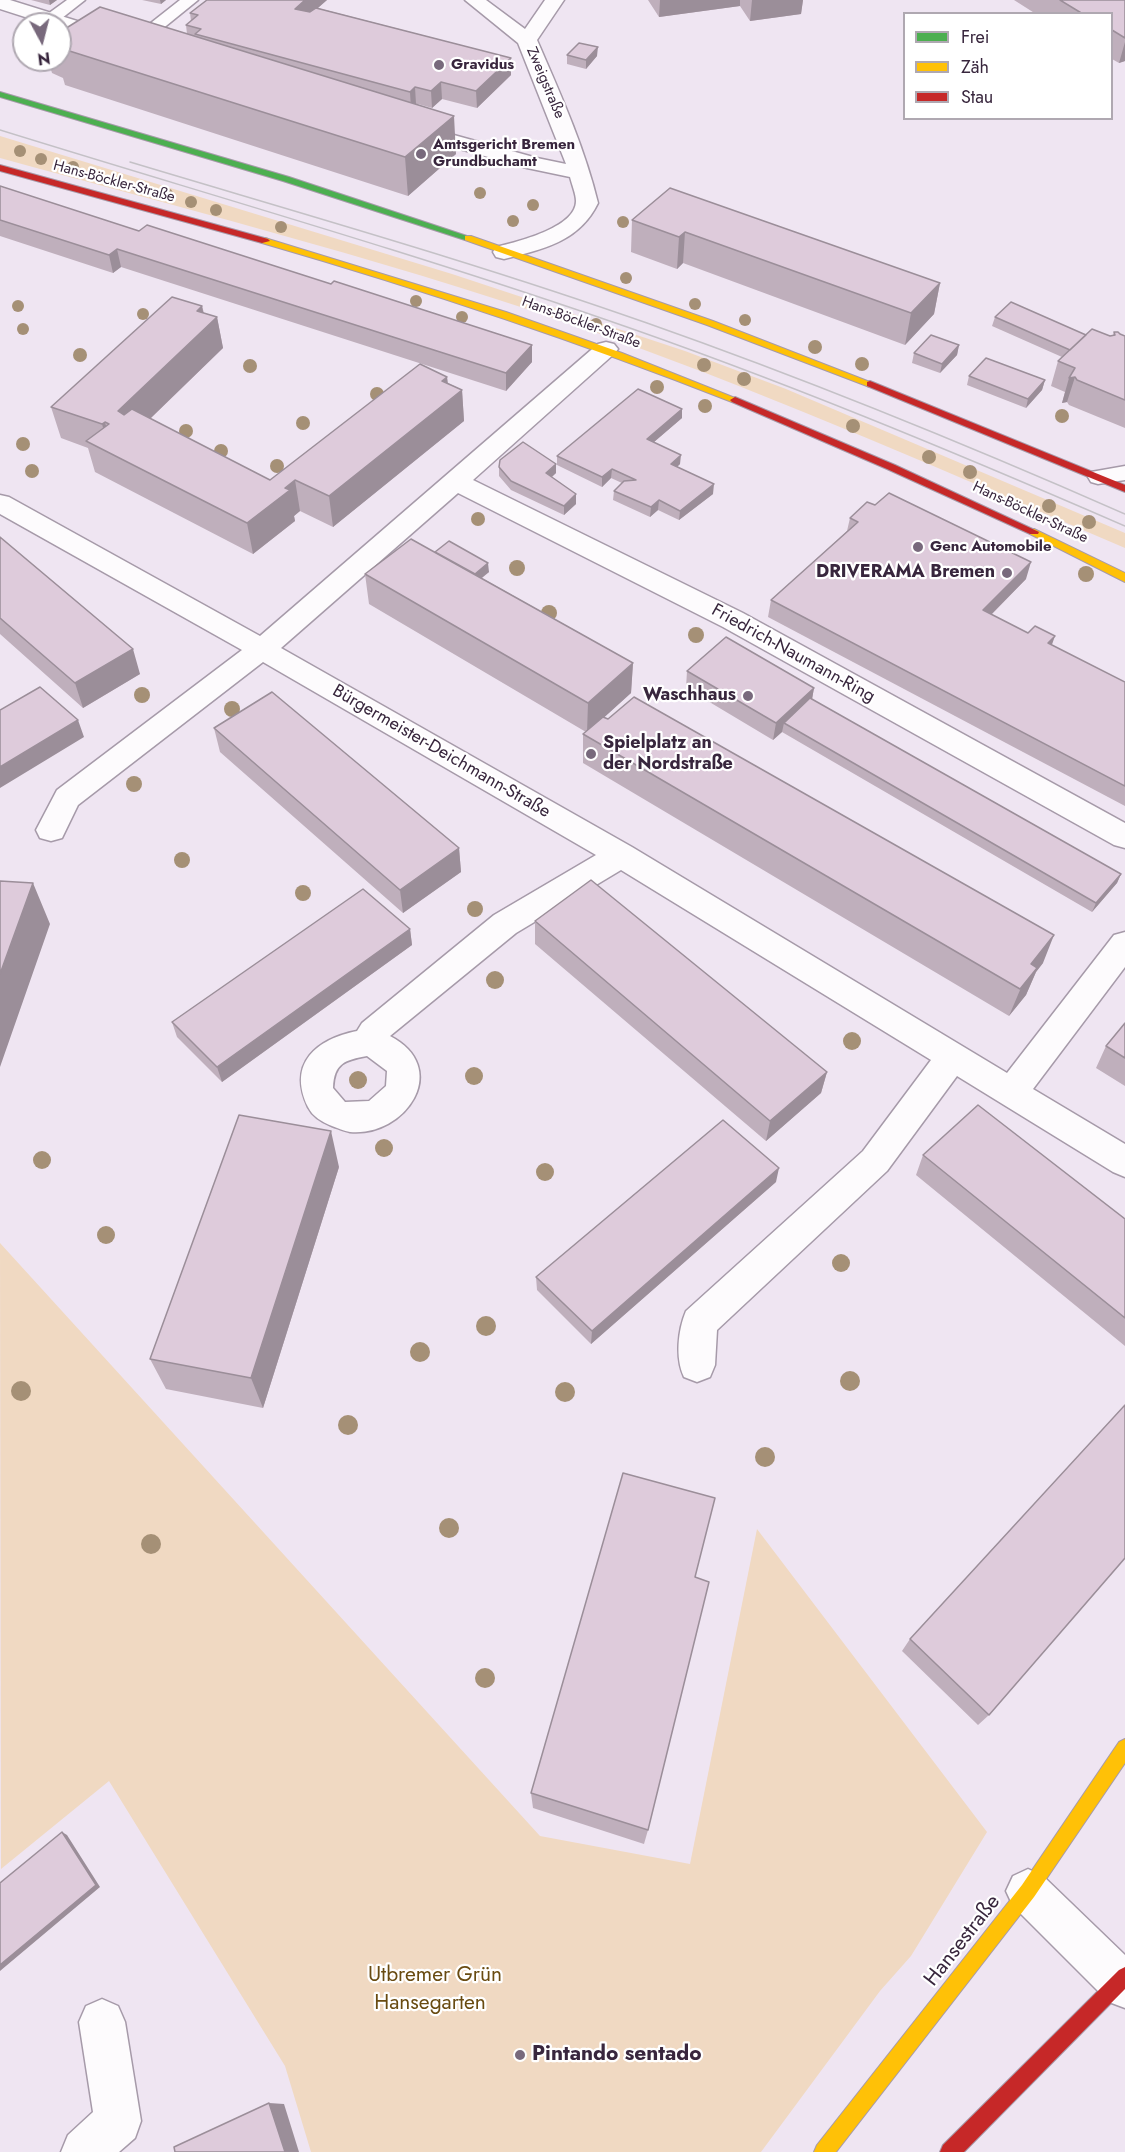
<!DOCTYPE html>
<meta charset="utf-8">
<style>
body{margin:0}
#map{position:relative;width:1125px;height:2152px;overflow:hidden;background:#efe5f2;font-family:Jost,sans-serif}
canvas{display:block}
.legend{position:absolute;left:903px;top:12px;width:210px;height:108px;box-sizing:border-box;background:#fff;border:2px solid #afa8b1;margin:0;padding:8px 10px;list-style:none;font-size:18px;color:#38263d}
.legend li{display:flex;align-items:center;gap:12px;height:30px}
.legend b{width:30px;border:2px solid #afa8b1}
.north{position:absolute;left:12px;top:12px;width:60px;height:60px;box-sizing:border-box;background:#fff;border:2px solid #afa8b1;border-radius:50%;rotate:173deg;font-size:16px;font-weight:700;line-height:24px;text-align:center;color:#38263d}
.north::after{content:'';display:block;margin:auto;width:21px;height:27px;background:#78697c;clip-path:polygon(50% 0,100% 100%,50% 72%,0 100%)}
</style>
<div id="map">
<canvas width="1125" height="2152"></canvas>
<ul class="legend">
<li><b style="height:8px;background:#4caf50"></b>Frei</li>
<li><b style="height:8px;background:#ffc107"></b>Zäh</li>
<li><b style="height:8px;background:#c62828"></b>Stau</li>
</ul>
<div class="north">N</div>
</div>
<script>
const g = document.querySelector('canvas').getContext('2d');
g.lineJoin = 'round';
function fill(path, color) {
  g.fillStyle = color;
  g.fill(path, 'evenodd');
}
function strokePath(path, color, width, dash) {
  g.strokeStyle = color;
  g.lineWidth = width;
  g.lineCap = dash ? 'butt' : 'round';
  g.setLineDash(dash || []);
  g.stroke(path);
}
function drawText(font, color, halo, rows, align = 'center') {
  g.font = font + ' Jost,sans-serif';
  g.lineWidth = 4.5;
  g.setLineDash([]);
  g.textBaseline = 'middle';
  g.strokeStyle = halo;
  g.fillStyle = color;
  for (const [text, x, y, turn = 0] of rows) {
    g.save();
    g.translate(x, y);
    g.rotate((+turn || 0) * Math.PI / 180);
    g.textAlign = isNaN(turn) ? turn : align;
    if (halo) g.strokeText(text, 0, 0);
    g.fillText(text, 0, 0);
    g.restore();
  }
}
fill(new Path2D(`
 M0 136 452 274 685 351 786 389 1125 533V548C954 475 784 400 609 337 409 266 204 214 0 158Z
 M0 1243 540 1836 690 1864 757 1529 987 1832 911 1956 880 1991 761 2152H311L285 2066 109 1781 1 1869Z`), '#f0d9c2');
const lane = new Path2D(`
 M67 0H85L57 22H45L43 19 45 16Z
 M180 0H198L140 47H128L126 44 128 41Z
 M1125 466V480L1098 484 1091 482 1088 477 1091 472Z`);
const street = new Path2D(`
 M0 0H10L122 35 125 39 122 43 115 45 60 28V24H47L0 9Z
 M465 0H486L525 29 545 0H564L537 40C560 93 584 146 598 203 579 242 543 249 504 259L496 257 493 252 496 247C516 242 576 228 576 201 576 194 572 185 570 177L527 168 407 134 404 130 407 126 414 124 537 158 566 164 518 43Z
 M606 342 614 344 618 349 614 354 473 480 743 613 1125 823V848L1114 845 723 627 458 493 281 648 632 847 1007 1073 1114 935 1125 932V967L1033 1089 1125 1144V1177L1113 1172 957 1076 887 1171 717 1330 715 1365 710 1377 697 1382 684 1377C675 1358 678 1330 686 1311L863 1151 931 1060 621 870 516 933 390 1036C452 1068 406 1137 350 1132 344 1131 338 1128 332 1126 322 1122 313 1117 308 1107 287 1063 317 1039 357 1031L362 1023 494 915 596 855 263 662 78 805 62 838 51 841 40 838 36 830 57 790 242 650 0 514V495L9 497 260 636 598 344ZM367 1056 387 1071 386 1086 369 1101 345 1102 333 1088C334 1063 345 1060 367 1056Z
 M1028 1869 1043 1876 1125 1955V2008L1109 2002 1013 1906 1006 1891 1013 1876Z
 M102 1999 118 2006 125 2022 141 2121 135 2138 119 2152H61L68 2135 93 2112 79 2022 86 2006Z`);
const fast = new Path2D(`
 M0 92 289 177 473 238 465 240 283 181 0 97Z`);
const slow = new Path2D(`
 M465 236H471L713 321 875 384 870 387 867 386 707 325 465 240Z
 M265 238 506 312 622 353 740 400 738 402H732C577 341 421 289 262 243L260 241Z
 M1034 529 1125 573V582L1030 534 1029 532Z
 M1125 1739V1763L1034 1897 836 2152H814L817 2145 1022 1885 1119 1742Z`);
const jam = new Path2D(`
 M0 165 268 239 270 241 262 243 0 171Z
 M870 381 1125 485V492L867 386V382Z
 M735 397 895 465 1039 532 1038 534H1030L887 469 732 402 730 400Z
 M1125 1967V1989L964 2152H940L943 2145 1119 1970Z`);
strokePath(lane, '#a69aa9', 3);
strokePath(street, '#a69aa9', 3);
strokePath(fast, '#a69aa9', 2);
strokePath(slow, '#a69aa9', 2);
strokePath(jam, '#a69aa9', 2);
fill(lane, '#fdfbfd');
fill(street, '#fdfbfd');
fill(fast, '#4caf50');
fill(slow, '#ffc107');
fill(jam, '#c62828');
strokePath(new Path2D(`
 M0 130C200 192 403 250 601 318 779 379 952 451 1125 526
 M130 162C303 214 477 263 647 323 809 380 968 445 1125 514`), '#c4c1c6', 1.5);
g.fillStyle = '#a59076';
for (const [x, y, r] of [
 [20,151,6],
 [41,159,6],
 [73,167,6],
 [480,193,6],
 [167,194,6],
 [191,202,6],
 [533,205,6],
 [216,210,6],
 [513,221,6],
 [623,222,6],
 [281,227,6],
 [626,278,6],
 [416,301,6],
 [695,304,6],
 [18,306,6],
 [143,314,6],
 [462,317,6],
 [745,320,6],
 [596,324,6],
 [23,329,6],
 [815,347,7],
 [80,355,7],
 [862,364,7],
 [704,365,7],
 [250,366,7],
 [744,379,7],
 [657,387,7],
 [377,394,7],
 [705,406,7],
 [1062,416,7],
 [303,423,7],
 [853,426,7],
 [186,431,7],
 [23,444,7],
 [221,451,7],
 [929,457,7],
 [277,466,7],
 [32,471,7],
 [970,472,7],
 [1049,506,7],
 [478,519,7],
 [1089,522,7],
 [517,568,8],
 [1086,574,8],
 [549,613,8],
 [696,635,8],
 [142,695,8],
 [232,709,8],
 [134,784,8],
 [182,860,8],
 [303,893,8],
 [475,909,8],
 [495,980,9],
 [852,1041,9],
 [474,1076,9],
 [358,1080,9],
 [384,1148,9],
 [42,1160,9],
 [545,1172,9],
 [106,1235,9],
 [841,1263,9],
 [486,1326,10],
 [420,1352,10],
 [850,1381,10],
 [21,1391,10],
 [565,1392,10],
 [348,1425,10],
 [765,1457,10],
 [449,1528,10],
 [151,1544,10],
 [485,1678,10]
]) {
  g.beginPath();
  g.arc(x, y, r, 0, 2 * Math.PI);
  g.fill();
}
fill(new Path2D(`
 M31 0H57L50 5Z
 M142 0H166L161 4Z
 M207 0H327L318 8 511 58V75L477 108 442 99 432 108 418 104 456 154 408 196 65 85 63 78 52 73 48 60H60V32L187 34 186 25 191 21 190 13Z
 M648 0H803L801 14 750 21 740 6 659 17Z
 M1014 0H1125V61L1119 63 1112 59V14H1036Z
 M567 55 597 56 586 69 567 64Z
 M0 186 532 362 506 391 121 267 113 273 0 236Z
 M632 220 940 283 934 314 905 345 683 263 677 269 631 252Z
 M202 306 204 313 217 317 223 348 150 419 270 480 447 377 448 383 462 390 464 421 333 527 300 511 294 516 295 521 253 554 95 472 88 448 61 438 51 407Z
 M995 317 1086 335 1110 336 1113 335 1114 332 1125 336V428L1069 405 1067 402 1062 403 1065 392 1051 386 1058 361 1062 357 992 326Z
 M959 345 957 355 940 373 912 363 914 353Z
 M969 376 1045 380 1042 390 1026 408 967 385Z
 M682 409V418L654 442 680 464 677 467 713 494 679 520 658 510 650 517 613 500 614 491 622 483 611 478 602 487 557 465V456Z
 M499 467 556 473 552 477 576 494V504L564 515 511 490 499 476Z
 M850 518 1026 579 991 615 1125 682V806L768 617 771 600 847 531Z
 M0 537 140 674 83 708 0 634Z
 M435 552 489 572 482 578 633 663 631 693 604 717 1043 963 1036 972 1026 995 1009 1016 583 763V734L586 732 369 604 365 574Z
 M687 671 814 688 812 699 1121 874 1117 883 1092 912 782 732 773 740 686 688Z
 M214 728 459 848 461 872 403 913 220 752Z
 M535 921 827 1072 821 1093 766 1141 535 944Z
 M410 929 412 945 222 1082 177 1037 172 1022Z
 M1125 1023V1086L1096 1068 1106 1046Z
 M923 1155 1125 1219V1346L916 1175Z
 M339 1167 263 1408 166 1389 150 1359Z
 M776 1182 591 1344 537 1290 536 1277Z
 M695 1577 648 1830 644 1844 533 1808 531 1793Z
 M910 1639 989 1715 978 1725 902 1651Z`), '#bfafbc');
fill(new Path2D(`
 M49 0H57L50 5Z
 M160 0H166L161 4Z
 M305 0H327L297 26 295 9Z
 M660 0H740V6L659 17Z
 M752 0H803L801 14 750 21Z
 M1125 42V61L1119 63Z
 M598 47 597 56 586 69V60Z
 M511 58V75L477 108 476 91Z
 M441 82 442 99 432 108 431 91Z
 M415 87 416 104 411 109 410 92Z
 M454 116 456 154 408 196 405 157Z
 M685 232 683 263 677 269 679 237Z
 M117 249 121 267 113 273 109 255Z
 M940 283 934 314 905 345 911 313Z
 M202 306 206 327 217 317 223 348 126 442 118 411 197 311Z
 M532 345V362L506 391V373Z
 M959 345 957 355 940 373 942 364Z
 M447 377 449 401 462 390 464 421 333 527 329 496 442 381Z
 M1075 377 1067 402 1062 403 1069 378Z
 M1045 380 1042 390 1026 408 1028 399Z
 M682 409V418L647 448V439Z
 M105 422 113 453H110L102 424Z
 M681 455 680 464 670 473 671 464Z
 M556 464V473L546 482V473Z
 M612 469 611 478 602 487V477Z
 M295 480 300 511 294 516 295 521 253 554 247 523 285 488Z
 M714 484 713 494 679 520 680 511Z
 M576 494V504L564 515V506Z
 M659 500 658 510 650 517 651 507Z
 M1031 562 1026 579 978 628 983 610Z
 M488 563 489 572 460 595 459 586Z
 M1055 636 1049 653 1048 643Z
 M133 649 140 674 83 708 75 683Z
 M633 663 631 693 587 733 588 703Z
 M814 688 811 705 784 723 782 732 773 740 776 723Z
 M78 720 84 737 0 788V767Z
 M459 848 461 872 403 913 400 890Z
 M1121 874 1117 883 1092 912 1096 903Z
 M33 883 50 924 0 1067V974Z
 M410 929 412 945 222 1082 217 1067Z
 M1054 935 1043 963 1036 972 1026 995 1009 1016 1031 964Z
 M827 1072 821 1093 766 1141 770 1121Z
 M331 1131 339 1167 263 1408 251 1378Z
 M779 1168 776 1182 591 1344 592 1331Z
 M62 1832 67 1835 100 1887 0 1971V1965Z
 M269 2103 284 2104 299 2152H285Z`), '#9b8e99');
const building = new Path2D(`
 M207 0H305L295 9 310 12 316 8 511 58 476 91 441 82 431 91 415 87 410 92 195 34 201 29 186 25 198 15 190 13Z
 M1060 0H1125V38L1112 30V14H1083Z
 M100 7 454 116 405 157 60 48V44L62 42H60V32Z
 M579 43 598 47 586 60 567 55Z
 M0 186 139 231 147 225 331 284 334 281 532 345 506 373 117 249 109 255 0 220Z
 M670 188 940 283 911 313 685 232 679 237 632 220Z
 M172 297 202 306 197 311 217 317 118 411 124 415 132 409 270 480 420 364 447 377 442 381 462 390 329 496 295 480 285 488 290 490 247 523 86 441 109 424 105 422 102 424 51 407Z
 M1011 302 1086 335 1070 350 995 317Z
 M1092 329 1110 336 1115 335 1114 332H1118L1120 334 1125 336V400L1077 380 1075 377 1069 378 1075 368 1058 361Z
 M931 335 959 345 942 364 914 353Z
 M986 358 1045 380 1028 399 969 376Z
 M638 389 682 409 647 439 681 455 671 464 714 484 680 511 659 500 651 507 614 491 624 481 636 480 612 469 602 477 557 456Z
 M523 442 556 464 546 473 576 494 564 506 511 481 499 467 500 460Z
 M889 493 1031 562 983 610 1028 633 1035 626 1055 636 1048 643 1125 682V786L771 600 858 522 850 518 867 502 875 505Z
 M0 537 133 649 75 683 0 618Z
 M411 539 633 663 588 703 365 574Z
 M449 541 488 563 475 574 435 552Z
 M726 637 814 688 776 723 687 671Z
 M40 687 78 720 0 767V710Z
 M272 692 459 848 400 890 214 728Z
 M634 697 1054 935 1031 964 1037 968 1020 989 583 734 603 717 608 719Z
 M810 698 1121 874 1096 903 784 723Z
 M591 880 827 1072 770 1121 535 921Z
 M0 881 33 883 0 974Z
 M363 889 410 929 217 1067 172 1022Z
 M1125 1023V1058L1106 1046Z
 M978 1105 1125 1219V1318L923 1155Z
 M239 1115 331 1131 251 1378 150 1359Z
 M723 1120 779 1168 592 1331 536 1277Z
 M1125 1405V1558L989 1715 910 1639Z
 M623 1473 715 1498 695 1577 709 1582 648 1830 531 1793Z
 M62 1832 96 1885 0 1965V1883Z
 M269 2103 285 2152H175L174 2147Z`);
fill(building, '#decbdb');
strokePath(building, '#9b8e99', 1.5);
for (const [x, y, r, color] of [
 [439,65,6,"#78697c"],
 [421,154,6,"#78697c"],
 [918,547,6,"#78697c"],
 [1007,573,6,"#78697c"],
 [748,696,6,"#78697c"],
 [591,754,6,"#78697c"],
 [520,2055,6,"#78697c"]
]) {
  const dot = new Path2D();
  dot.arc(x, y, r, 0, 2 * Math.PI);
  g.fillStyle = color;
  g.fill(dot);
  strokePath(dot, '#fff', 2);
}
drawText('bold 15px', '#38263d', '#fff', [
 ["Gravidus",451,65],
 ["Amtsgericht Bremen",433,145],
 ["Grundbuchamt",433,162],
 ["Genc Automobile",930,547]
], 'left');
drawText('15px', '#38263d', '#fff', [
 ["Zweigstraße",545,83,67],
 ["Hans-Böckler-Straße",114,182,15],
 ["Hans-Böckler-Straße",581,323,20],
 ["Hans-Böckler-Straße",1030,513,25]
]);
drawText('bold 18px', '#38263d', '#fff', [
 ["DRIVERAMA Bremen",995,573],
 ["Waschhaus",736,696],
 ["Spielplatz an",603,744,"left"],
 ["der Nordstraße",603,765,"left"]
], 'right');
drawText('18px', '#38263d', '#fff', [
 ["Friedrich-Naumann-Ring",793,654,29],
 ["Bürgermeister-Deichmann-Straße",441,752,30]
]);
drawText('21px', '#38263d', '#fff', [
 ["Hansestraße",963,1941,-52]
]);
drawText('21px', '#694b11', '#fff', [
 ["Utbremer Grün",435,1976],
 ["Hansegarten",430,2004]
]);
drawText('bold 21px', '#38263d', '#fff', [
 ["Pintando sentado",532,2055]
], 'left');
</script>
